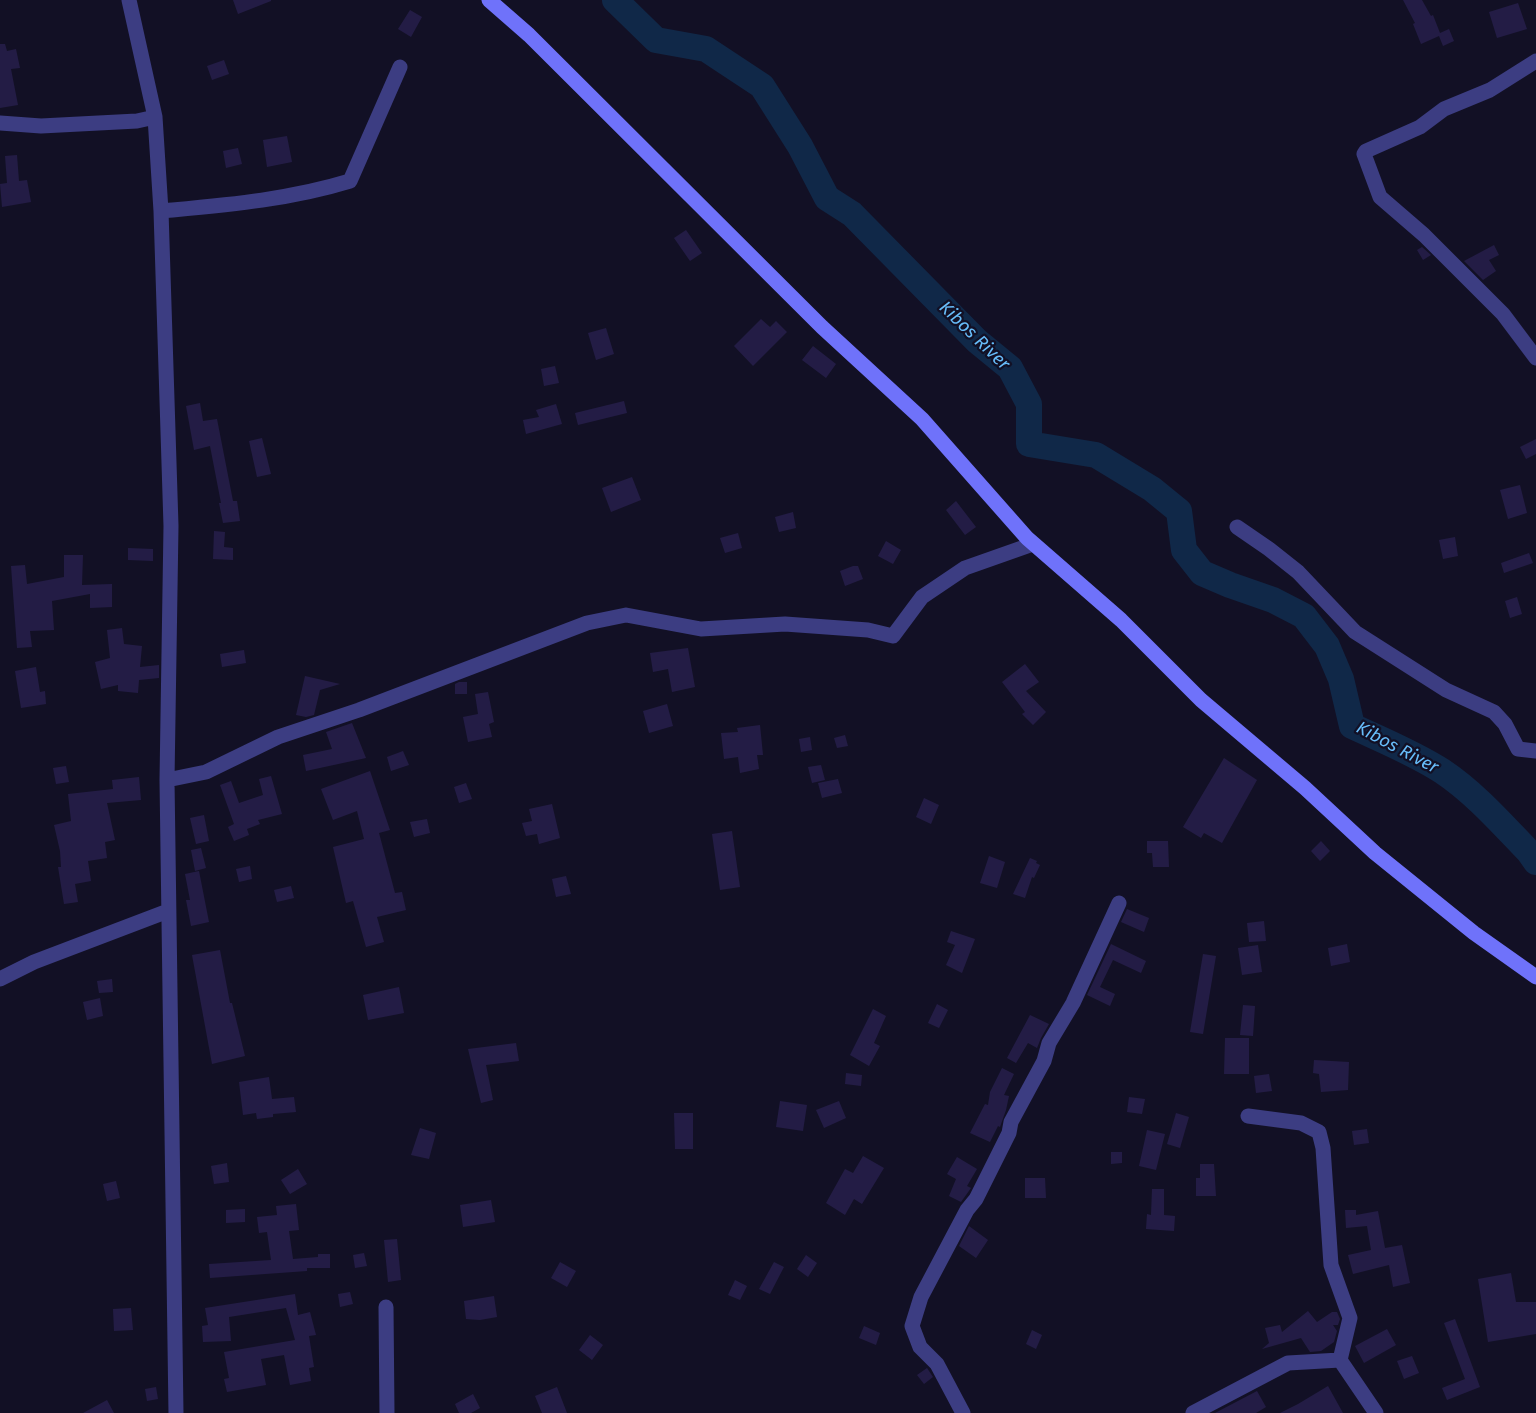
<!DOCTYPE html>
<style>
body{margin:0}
canvas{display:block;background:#121025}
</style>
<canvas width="1536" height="1413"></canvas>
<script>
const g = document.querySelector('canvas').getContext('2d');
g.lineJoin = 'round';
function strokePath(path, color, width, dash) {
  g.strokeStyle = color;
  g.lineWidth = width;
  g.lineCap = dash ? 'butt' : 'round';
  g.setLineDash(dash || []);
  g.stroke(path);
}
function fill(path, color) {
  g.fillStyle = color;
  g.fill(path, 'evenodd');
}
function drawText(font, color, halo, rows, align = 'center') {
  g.font = font + ' "Fira Sans",sans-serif';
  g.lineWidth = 4.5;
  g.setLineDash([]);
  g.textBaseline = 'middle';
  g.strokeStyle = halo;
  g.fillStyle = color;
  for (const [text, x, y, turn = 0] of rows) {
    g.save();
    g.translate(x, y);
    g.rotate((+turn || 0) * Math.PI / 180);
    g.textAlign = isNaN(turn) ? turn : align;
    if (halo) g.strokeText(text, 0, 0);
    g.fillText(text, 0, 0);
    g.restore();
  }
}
strokePath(new Path2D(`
 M615 0 656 40 706 49 762 86 800 146 827 198 852 214 977 341 1010 368 1029 404V444L1096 455 1152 489 1179 511 1184 550 1202 573 1230 585 1273 600 1304 616 1327 646 1341 679 1352 726C1382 740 1414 753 1442 771 1475 793 1502 824 1529 852L1536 862`), '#102848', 26);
fill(new Path2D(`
 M233 0H271V1L238 14Z
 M1403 0H1422L1431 16 1433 15 1440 33 1449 29 1454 41 1443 46 1439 36 1421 44 1413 24 1415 23Z
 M1518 3 1527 29 1497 38 1489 12Z
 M410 10 422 17 411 37 398 29Z
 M0 44H5L7 51 16 49 20 68 11 69 18 105 0 108Z
 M224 60 229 74 212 80 207 66Z
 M287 136 292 162 267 167 263 140Z
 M238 148 242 164 226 168 223 151Z
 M17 155 19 181 27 180 31 202 2 207 0 184 7 183 5 156Z
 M686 230 702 253 690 261 674 238Z
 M1494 245 1499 255 1489 260 1496 271 1483 280 1464 261Z
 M1422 247 1431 255 1423 260 1417 250Z
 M761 319 770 327 776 321 787 332 753 366 734 346Z
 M606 328 614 354 596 360 588 333Z
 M813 346 836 364 826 378 802 360Z
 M555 366 559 383 544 386 541 369Z
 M624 401 627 413 578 425 575 413Z
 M200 403 203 421 217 419 233 501H237L240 521 223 523 219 503H221L210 446 194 450 186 406Z
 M556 404 562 424 526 434 523 420 539 417 536 410Z
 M262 438 271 474 257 477 249 441Z
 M1536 439V454L1526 459 1520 447Z
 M632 477 641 500 611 512 602 488Z
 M1520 485 1527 513 1508 519 1500 490Z
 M956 501 976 527 965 535 946 510Z
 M793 512 796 528 779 532 775 517Z
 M214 531 225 532 224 547 233 548V560L213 559Z
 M738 533 742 548 725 553 720 538Z
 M1455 537 1458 556 1443 559 1439 540Z
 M886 541 901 550 893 564 878 556Z
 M128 548 153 549V561L128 560Z
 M1529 553 1533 563 1504 573 1501 563Z
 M64 555H83L82 585 112 584V607L90 608V594L52 601 54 630 30 631 32 647 17 648 11 566 25 565 27 584 64 577Z
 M853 566H858L863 579 845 586 840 571Z
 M1517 597 1522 614 1510 618 1505 601Z
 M122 628 124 644 142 646 140 667 159 665V678L139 680 138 693 118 691V685L101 689 95 662 110 658 107 630Z
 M688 648 695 687 672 692 668 669 653 672 650 653Z
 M244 650 246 663 222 667 220 654Z
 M1025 664 1039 682 1026 691 1046 712 1033 725 1022 714 1025 712 1002 682Z
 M36 667 40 692 45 691 46 704 21 708 15 671Z
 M305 676 340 684 320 690 314 715 306 717 296 715Z
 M459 682H467V694H455V684Z
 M488 692 494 722 489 724 492 737 468 742 463 717 478 714 475 694Z
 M667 704 673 726 649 733 643 711Z
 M352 723 366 758 306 771 303 755 332 749 326 732Z
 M760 725 763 755H757L759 769 740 773 738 757 724 759 721 733 738 732 737 728Z
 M845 735 848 746 837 748 834 738Z
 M810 737 812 750 801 752 799 739Z
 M403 751 409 765 391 771 387 757Z
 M1224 758 1257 780 1222 843 1204 833 1201 838 1183 827Z
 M821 765 825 780 812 783 808 767Z
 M66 766 69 782 56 784 53 768Z
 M370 771 390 830 379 833 395 893 402 892 406 910 377 917 384 942 366 947 353 901 346 903 333 847 364 839 357 811 333 820 321 789Z
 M271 776 282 814 258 820 260 824 247 829 249 835 234 841 228 827 234 824 220 785 231 781 239 803 263 795 259 779Z
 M139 777 141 800 107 803 115 840 105 842 107 858 88 861 91 881 75 884 78 902 64 904 58 867H61L60 851 54 825 71 821 68 794 113 789 112 780Z
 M838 779 842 793 822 798 818 783Z
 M466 783 472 799 459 803 454 787Z
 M924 798 939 805 931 824 916 817Z
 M552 804 560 838 539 844 537 834 526 836 522 823 532 821 529 809Z
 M204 815 209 841 196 844 190 818Z
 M427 819 430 833 414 837 410 822Z
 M732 831 740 887 720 890 712 834Z
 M1147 841H1168L1169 867H1153L1152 853H1147Z
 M1321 841 1330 851 1320 861 1311 851Z
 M201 848 206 868 195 871 191 850Z
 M989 856 1005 862 997 888 980 883Z
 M1030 858 1037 861 1036 863 1040 865 1034 878 1032 877 1025 898 1013 894Z
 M250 866 252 879 239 882 236 869Z
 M199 871 209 922 191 926 186 900H190L185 874Z
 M566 876 571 894 556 897 552 879Z
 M291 886 294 898 277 902 274 890Z
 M1127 909 1149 918 1144 932 1121 922Z
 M1264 921 1266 941 1249 942 1247 923Z
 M951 931 975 939 962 973 946 965 955 945 947 942Z
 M1111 944 1146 961 1141 973 1113 960 1100 987 1115 994 1110 1006 1087 995Z
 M1347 944 1350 962 1331 966 1328 948Z
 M1258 945 1262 972 1242 975 1238 948Z
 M220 950 230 1003H232L245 1056 212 1064 192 955Z
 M1203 954 1216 956 1203 1034 1190 1032Z
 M112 979 113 992 99 993 97 981Z
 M399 987 404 1013 368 1020 363 995Z
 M100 998 103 1016 87 1020 83 1002Z
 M937 1004 948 1010 939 1028 928 1023Z
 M1243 1005 1255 1006 1253 1036 1240 1035Z
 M873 1009 886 1016 874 1043 880 1046 869 1066 850 1055Z
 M1030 1015 1049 1024 1041 1038 1037 1048 1028 1043 1016 1063 1007 1058Z
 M1225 1038H1249V1074H1224Z
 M516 1043 519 1061 486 1065 493 1100 481 1103 468 1049Z
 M1314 1060 1349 1062 1348 1090 1321 1092 1319 1074 1313 1073Z
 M1002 1068 1014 1074 1004 1095 1009 1096 1006 1110 1000 1127 998 1126 990 1142 970 1133 985 1104 988 1105 990 1092Z
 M846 1073 862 1075 861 1086 845 1084Z
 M1269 1074 1272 1091 1256 1093 1254 1076Z
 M269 1077 272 1099 294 1097 296 1112 273 1114V1117L257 1119 256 1113 243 1115 239 1082Z
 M1129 1097 1145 1099 1142 1114 1127 1112Z
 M780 1101 807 1105 803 1131 776 1127Z
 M839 1101 846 1118 824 1128 816 1110Z
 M674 1113H693V1149H675Z
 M1176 1113 1189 1117 1180 1148 1167 1144Z
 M420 1128 436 1133 429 1159 411 1155Z
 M1367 1129 1369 1143 1354 1145 1352 1131Z
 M1147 1130 1165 1134 1156 1170 1139 1166Z
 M1111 1152H1122V1163L1111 1164Z
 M863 1156 884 1168 862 1204 854 1199 845 1215 826 1203 845 1169 853 1173Z
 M957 1157 977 1169 967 1186 971 1188 961 1202 949 1196 956 1179 947 1174Z
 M227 1163 229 1182 214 1184 211 1166Z
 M1200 1164H1214L1216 1196H1196V1178H1200Z
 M298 1169 307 1184 290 1194 281 1180Z
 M1025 1178H1045L1046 1198H1025Z
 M116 1181 120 1198 107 1201 103 1184Z
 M1152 1189H1164V1215L1175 1216 1174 1231 1146 1229 1147 1214 1151 1215Z
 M491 1200 495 1222 463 1227 460 1205Z
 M296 1204 299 1230 289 1231 293 1259 318 1257V1254H330V1268H307V1271L210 1278 209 1264 271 1260 267 1232 259 1233 257 1217 277 1215 276 1206Z
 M245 1209V1222L226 1223V1210Z
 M1345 1210H1356V1215L1378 1211 1385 1248 1402 1245 1410 1283 1393 1287 1389 1265 1353 1274 1348 1255 1371 1250 1367 1226 1346 1228Z
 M969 1226 988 1240 976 1258 959 1246Z
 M397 1239 401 1280 388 1282 384 1240Z
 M364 1253 367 1266 355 1268 353 1255Z
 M806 1255 817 1263 808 1277 797 1269Z
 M560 1262 576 1271 567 1287 551 1278Z
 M774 1262 784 1267 770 1294 759 1289Z
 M1511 1273 1516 1302H1536V1334L1488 1342 1478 1279Z
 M735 1280 747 1286 740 1300 728 1295Z
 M350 1292 353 1304 340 1307 338 1294Z
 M295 1294 298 1315 310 1312 316 1335 309 1336 314 1367 309 1368 311 1381 290 1385 284 1355 261 1359 266 1385 227 1392 224 1379 229 1378 224 1352 295 1340 286 1308 229 1317 231 1341 203 1342 202 1326 208 1325 205 1308Z
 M494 1296 497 1317 480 1320 466 1319 464 1301Z
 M131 1308 133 1330 114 1331 113 1309Z
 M1308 1311 1317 1322 1332 1312H1337L1340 1319 1338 1325H1333L1337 1331 1334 1342 1321 1351 1310 1352 1301 1338 1262 1349 1269 1343 1265 1328 1280 1325 1282 1332Z
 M1455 1319 1480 1387 1447 1400 1442 1388 1465 1379 1444 1323Z
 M864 1326 880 1333 876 1345 859 1338Z
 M1387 1329 1396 1345 1364 1363 1355 1346Z
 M1032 1330 1042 1335 1036 1349 1026 1344Z
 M590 1335 603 1345 592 1360 579 1350Z
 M1412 1356 1419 1373 1404 1379 1397 1361Z
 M927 1368 933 1377 924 1384 917 1375Z
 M1328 1386 1343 1413H1280L1298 1404Z
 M156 1387 158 1399 147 1401 145 1389Z
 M557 1387 567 1413H542L535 1396Z
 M1257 1391 1266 1407 1256 1413H1215Z
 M473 1394 480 1408 471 1413H459L455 1404Z
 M107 1400 114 1413H83Z`), '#231c45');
strokePath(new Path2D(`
 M129 0 155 117 161 211 171 526 167 780 176 1413
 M1536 61 1490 90 1444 109 1420 127 1366 151 1364 154 1380 197 1424 235 1503 314 1536 358
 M0 123 41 126 137 121 155 117
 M161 211C225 205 288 200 350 181L400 67
 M1237 527 1269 549 1298 572 1355 632 1446 690 1494 712 1505 724 1518 749 1536 751
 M167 780 206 772 278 737 359 710 587 623 626 615 701 629 785 624 868 630 893 636 922 597 965 568 1033 544
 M0 979 34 962 168 911
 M386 1307 387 1413
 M1340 1360 1376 1413
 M963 1413 937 1364 920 1347 912 1326 921 1297 967 1210 976 1199 1009 1133 1011 1122 1044 1061 1049 1043 1073 1003 1119 903
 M1193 1413 1288 1363 1340 1360 1350 1318 1331 1265 1323 1148 1319 1132 1301 1123 1248 1116`), '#3c3d82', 15);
strokePath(new Path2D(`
 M489 0 529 35 822 327 922 419 1027 538 1121 620 1201 700 1305 788 1375 853 1474 933 1536 977`), '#6f72fa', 15);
drawText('italic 18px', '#67bcf9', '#121025', [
 ["Kibos River",974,336,44],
 ["Kibos River",1397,748,28]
]);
</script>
